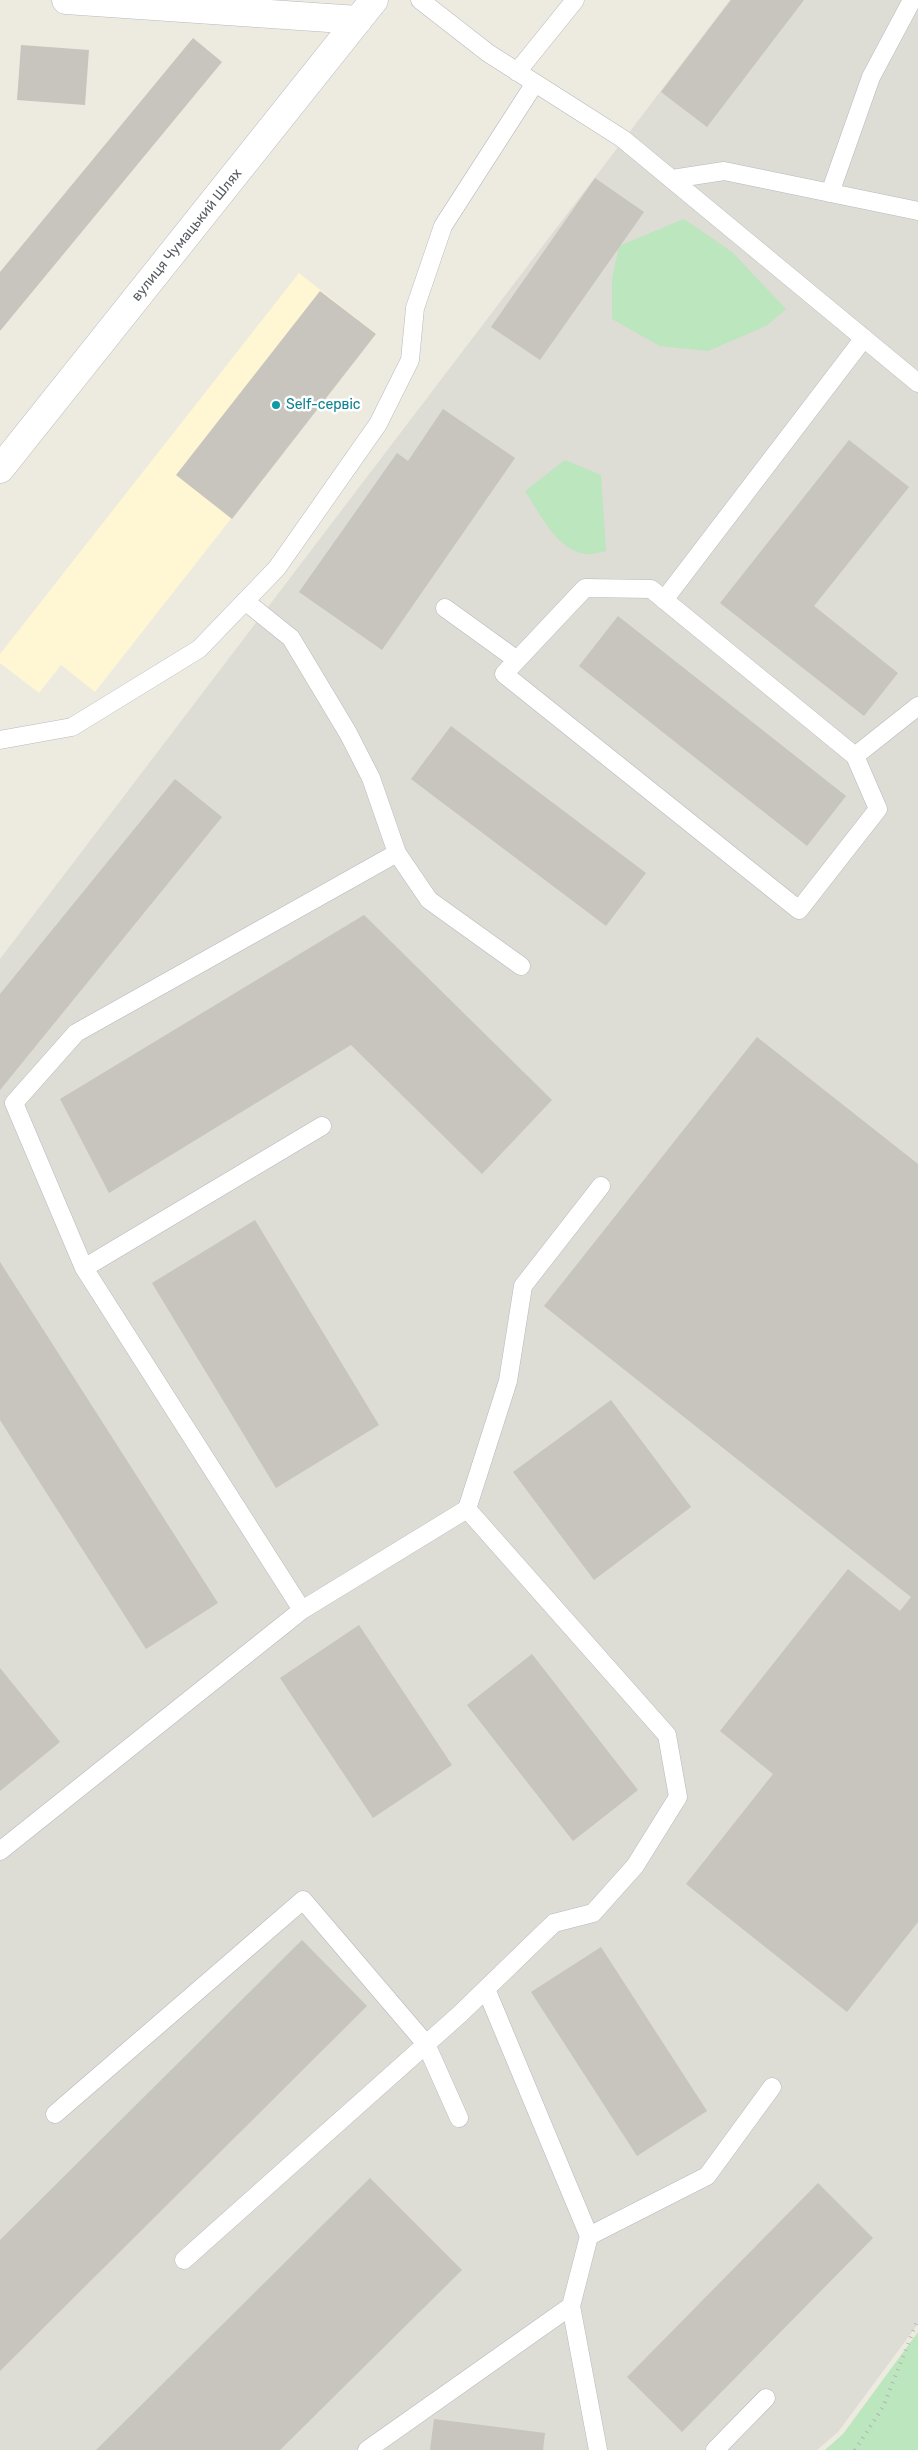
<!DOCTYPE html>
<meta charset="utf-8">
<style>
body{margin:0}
canvas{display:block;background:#edeae0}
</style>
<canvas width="918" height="2450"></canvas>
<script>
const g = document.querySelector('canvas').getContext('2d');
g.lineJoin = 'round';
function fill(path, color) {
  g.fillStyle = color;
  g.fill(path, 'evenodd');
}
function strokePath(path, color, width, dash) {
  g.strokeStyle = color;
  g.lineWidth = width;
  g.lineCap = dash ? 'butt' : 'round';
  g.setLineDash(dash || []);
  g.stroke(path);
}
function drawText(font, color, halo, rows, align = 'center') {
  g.font = font + ' Rubik,sans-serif';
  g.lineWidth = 5;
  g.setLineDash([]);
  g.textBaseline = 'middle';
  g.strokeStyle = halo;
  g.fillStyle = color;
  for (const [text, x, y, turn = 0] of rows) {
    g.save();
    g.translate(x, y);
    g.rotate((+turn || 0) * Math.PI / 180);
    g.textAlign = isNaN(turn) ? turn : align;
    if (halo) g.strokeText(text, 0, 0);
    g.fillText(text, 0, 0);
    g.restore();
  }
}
fill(new Path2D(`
 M299 273 376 334 95 692 61 665 39 693 0 663V654Z`), '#fff6d4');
fill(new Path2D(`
 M730 0H918V2324L838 2432 817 2450H0V959Z`), '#dddcd5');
fill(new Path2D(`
 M684 219 732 252 786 309 766 326 708 351 660 346 612 319V279L619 246Z
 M565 460 601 475 606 551C600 552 592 555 586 554 557 551 540 513 525 491Z
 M918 2332V2450H825L843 2434Z`), '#bce6bd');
fill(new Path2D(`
 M731 0H804L707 127 661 92Z
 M193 38 222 62 0 331V272Z
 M21 45 89 50 85 105 17 100Z
 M595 178 644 212 540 360 491 327Z
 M320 291 376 334 232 519 176 475Z
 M443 409 515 458 382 650 299 592 397 453 408 461Z
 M849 440 909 487 814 606 898 673 864 716 720 603Z
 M618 616 846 796 807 846 579 666Z
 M451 726 646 873 606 926 411 779Z
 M175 779 222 817 0 1090V994Z
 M364 915 552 1100 482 1174 351 1045 109 1193 60 1099Z
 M757 1037 918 1164V1922L847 2012 686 1884 773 1774 720 1731 848 1569 900 1611 911 1597 544 1306Z
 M255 1220 379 1425 276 1488 152 1283Z
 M0 1262 218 1603 146 1649 0 1420Z
 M611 1400 691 1507 594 1580 513 1472Z
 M359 1625 452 1765 373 1818 280 1678Z
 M532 1654 638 1790 573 1841 467 1705Z
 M0 1668 60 1742 0 1791Z
 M302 1940 367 2006 0 2371V2240Z
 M601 1947 707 2111 637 2156 531 1992Z
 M370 2178 462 2270 280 2450H96Z
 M818 2183 873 2238 682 2432 627 2377Z
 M434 2419 545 2433 543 2450H430Z`), '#c8c4be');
const service = new Path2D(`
 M420 0 488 53 623 139 918 383
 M517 72 575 0
 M672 179 724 171 918 211
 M830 193 871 77 912 0
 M585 588 651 589 855 756 878 809 799 910 504 674Z
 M664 600 864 338
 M245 601 291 638 348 733 371 778 397 853 429 900 521 966
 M445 608 517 660
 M0 740 72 727 199 649 277 568 378 424 410 360 415 308 443 226 535 83
 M855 756 918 706
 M322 1126 84 1268 14 1103 76 1033 397 853
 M302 1610 467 1509 508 1381 523 1286 601 1186
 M0 1851 302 1610 84 1268
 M486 1989 589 2236 707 2176 772 2087
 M55 2114 303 1900 426 2044 459 2118
 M589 2236 571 2306 598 2450
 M184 2260 460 2014 554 1923 593 1913 635 1866 678 1797 667 1735 467 1509
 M367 2450 571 2306
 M715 2450 766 2398`);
const minor = new Path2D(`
 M66 0 358 20`);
const secondary = new Path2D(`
 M0 469 374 0`);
strokePath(service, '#b6b9be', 19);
strokePath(minor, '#b6b9be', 29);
strokePath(secondary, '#b6bac0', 29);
strokePath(service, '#fff', 18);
strokePath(minor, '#fff', 28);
strokePath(secondary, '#fff', 28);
strokePath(new Path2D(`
 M855 2450 883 2407 918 2319`), '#b2b3b3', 4, [1, 6]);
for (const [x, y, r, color] of [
 [276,405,5,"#0f9aa8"]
]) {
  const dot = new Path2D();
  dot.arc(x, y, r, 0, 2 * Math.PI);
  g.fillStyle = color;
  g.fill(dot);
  strokePath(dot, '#fff', 2);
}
drawText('14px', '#595d62', '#fff', [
 ["вулиця Чумацький Шлях",187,235,-51]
]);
drawText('14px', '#0d838f', '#fff', [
 ["Self-сервіс",286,405]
], 'left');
</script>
